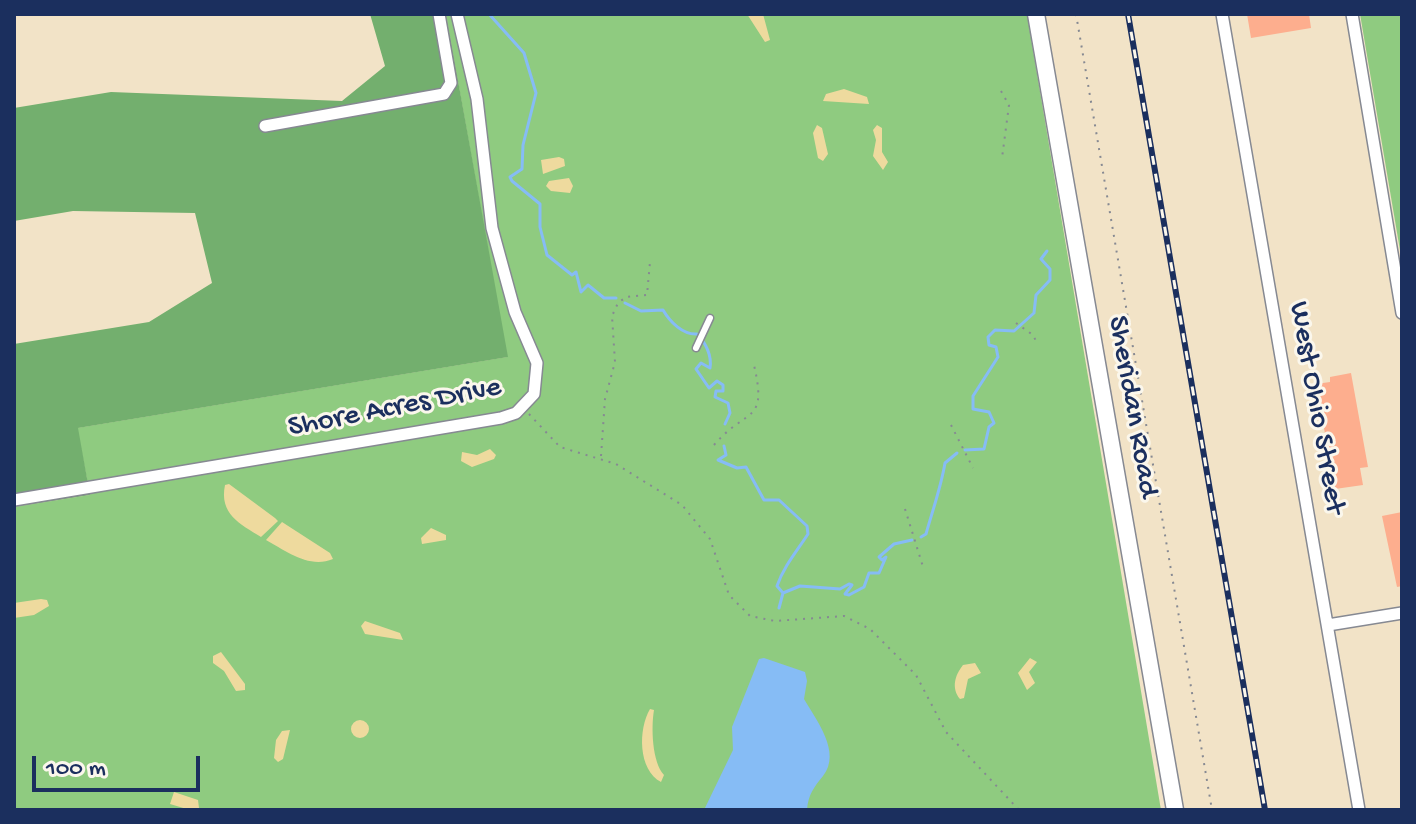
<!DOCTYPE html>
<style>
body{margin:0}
#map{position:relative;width:1416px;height:824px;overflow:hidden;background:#f2e3c7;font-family:"Gochi Hand",sans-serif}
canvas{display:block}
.frame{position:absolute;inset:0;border:16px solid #1b2f5e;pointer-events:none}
.scale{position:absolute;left:32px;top:756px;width:168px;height:36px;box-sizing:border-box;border:4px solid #1b2f5e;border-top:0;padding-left:10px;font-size:24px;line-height:28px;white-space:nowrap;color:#1b2f5e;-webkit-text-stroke:6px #fbf7ec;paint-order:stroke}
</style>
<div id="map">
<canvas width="1416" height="824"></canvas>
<div class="frame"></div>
<div class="scale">100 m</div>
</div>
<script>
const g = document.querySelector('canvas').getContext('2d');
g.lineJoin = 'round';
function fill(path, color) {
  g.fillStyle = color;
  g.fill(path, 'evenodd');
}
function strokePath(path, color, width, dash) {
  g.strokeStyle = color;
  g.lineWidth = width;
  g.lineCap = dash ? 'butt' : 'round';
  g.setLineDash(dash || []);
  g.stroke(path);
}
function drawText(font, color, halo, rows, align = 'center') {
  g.font = font + ' "Gochi Hand",sans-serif';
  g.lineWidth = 6;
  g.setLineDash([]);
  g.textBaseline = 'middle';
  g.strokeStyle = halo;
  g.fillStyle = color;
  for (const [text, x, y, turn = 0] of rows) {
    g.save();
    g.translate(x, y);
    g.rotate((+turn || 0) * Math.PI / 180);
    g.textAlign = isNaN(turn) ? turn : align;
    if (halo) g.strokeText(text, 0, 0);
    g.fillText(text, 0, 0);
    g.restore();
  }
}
fill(new Path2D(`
 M446 14H1027L1161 810H14V507L90 495 77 428 507 357Z
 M1360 14H1402V262Z`), '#8fcb80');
fill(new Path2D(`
 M370 14H446L508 357 78 428 90 495 14 507V344L149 322 212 283 195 213 73 211 14 221V108L111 92 342 101 385 66Z`), '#73af6e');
fill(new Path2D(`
 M747 14H763L770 40 765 42Z
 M844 89 867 97 869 104 823 101 826 94Z
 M817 125 822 128 828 154 823 161 818 158 813 133Z
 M877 125 882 128V152L888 162 883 170 873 156 876 140 873 130Z
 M559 157 564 159 565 166 543 174 541 160Z
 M569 178 573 186 570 193 551 191 546 186 549 181Z
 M490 449 496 455 494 459 472 467 461 461 462 452 477 455Z
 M229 484 275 518 278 521 261 537C240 524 219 514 225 485Z
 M282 522 330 553 333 559C309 569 286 551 266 540Z
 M431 528 446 535V540L422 544 421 538Z
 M41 599 47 600 49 606 34 615 14 618V603Z
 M365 621 400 633 403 640 365 634 361 626Z
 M221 652 245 684V690L236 691 224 671 213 663V656Z
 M1030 658 1037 662 1029 672 1035 683 1027 690 1018 673Z
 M975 663 981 673 968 679 964 698 960 699C951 688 955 675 963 665Z
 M650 709 654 710C651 727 652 762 664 775L661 782C638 770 638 729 650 709Z
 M351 729a9 9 0 1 1 18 0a9 9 0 1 1-18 0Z
 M290 730 283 759 278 762 274 758 276 740 282 731Z
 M174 792 198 800 199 808 190 810 170 804Z`), '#eeda9e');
fill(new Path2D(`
 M764 658 805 672 807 681 804 699C816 720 842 752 823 776 814 787 808 795 807 810H704L733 750 732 727 759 659Z`), '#86bcf5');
strokePath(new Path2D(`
 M489 14 524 53 536 93 523 145 522 169 510 177 512 181 540 204V227L547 255 572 275 576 272 581 292 588 285 604 298H616
 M625 303 641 311 663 310C670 322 683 335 697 334 706 343 712 356 710 368L701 363 696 369 709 388 717 381 723 385V391H716L715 397 728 403 730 413 725 424
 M724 446 726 455 718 460 737 468 746 467 764 500H779L807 526 808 534C797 551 784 566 777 586L783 593 779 608
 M965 450 984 449 989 427 994 423 989 412 973 409V396L998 357 996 347 989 345 988 337 995 330 1014 331 1034 313 1036 295 1050 280V269L1041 259 1047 251
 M921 537 926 534C933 509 941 487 945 463L957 453
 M783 593 800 586 840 589 849 584 852 585 845 594 849 595 864 587 869 573H879L886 557 882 560 879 557 894 544 912 540`), '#86bcf5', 3);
fill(new Path2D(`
 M1247 14H1309L1311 28 1251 38Z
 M1351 373 1368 467 1360 468 1363 485 1335 489 1316 384 1330 382V377Z
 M1402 512V586L1397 587 1382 516Z`), '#fdae8e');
const service = new Path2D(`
 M696 348 710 318`);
const minor = new Path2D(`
 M1222 14 1359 810
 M1352 14 1402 313
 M265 126 444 94 451 83 439 14
 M14 500 501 418 516 413 534 394 537 363 515 312 492 228 477 99 457 14
 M1328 625 1402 613`);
const secondary = new Path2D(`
 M1036 14 1175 810`);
strokePath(service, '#868992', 9);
strokePath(minor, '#868992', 14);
strokePath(secondary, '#868992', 19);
strokePath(new Path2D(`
 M1076 14 1212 810
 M1001 91 1009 105 1002 158
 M1016 323 1033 335 1038 345
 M529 414 560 447 616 464 682 505 710 539 729 595 750 616 775 621 844 616 870 629 916 675 946 732 1019 810
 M951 425 973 468
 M714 445C747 406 769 426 753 361
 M601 456 605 399 615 362 612 316 618 303 626 297 647 295 650 262
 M905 509 924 570`), '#868992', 2, [2, 6]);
strokePath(service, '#fff', 6);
strokePath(minor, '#fff', 11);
strokePath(secondary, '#fff', 16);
const rail = new Path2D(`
 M1128 14 1265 810`);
strokePath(rail, '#1b2f5e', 6);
strokePath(rail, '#fbf7ec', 3, [9]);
drawText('30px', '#1b2f5e', '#fbf7ec', [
 ["Sheridan Road",1131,407,80],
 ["West Ohio Street",1315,408,80],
 ["Shore Acres Drive",395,409,-11]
]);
</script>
